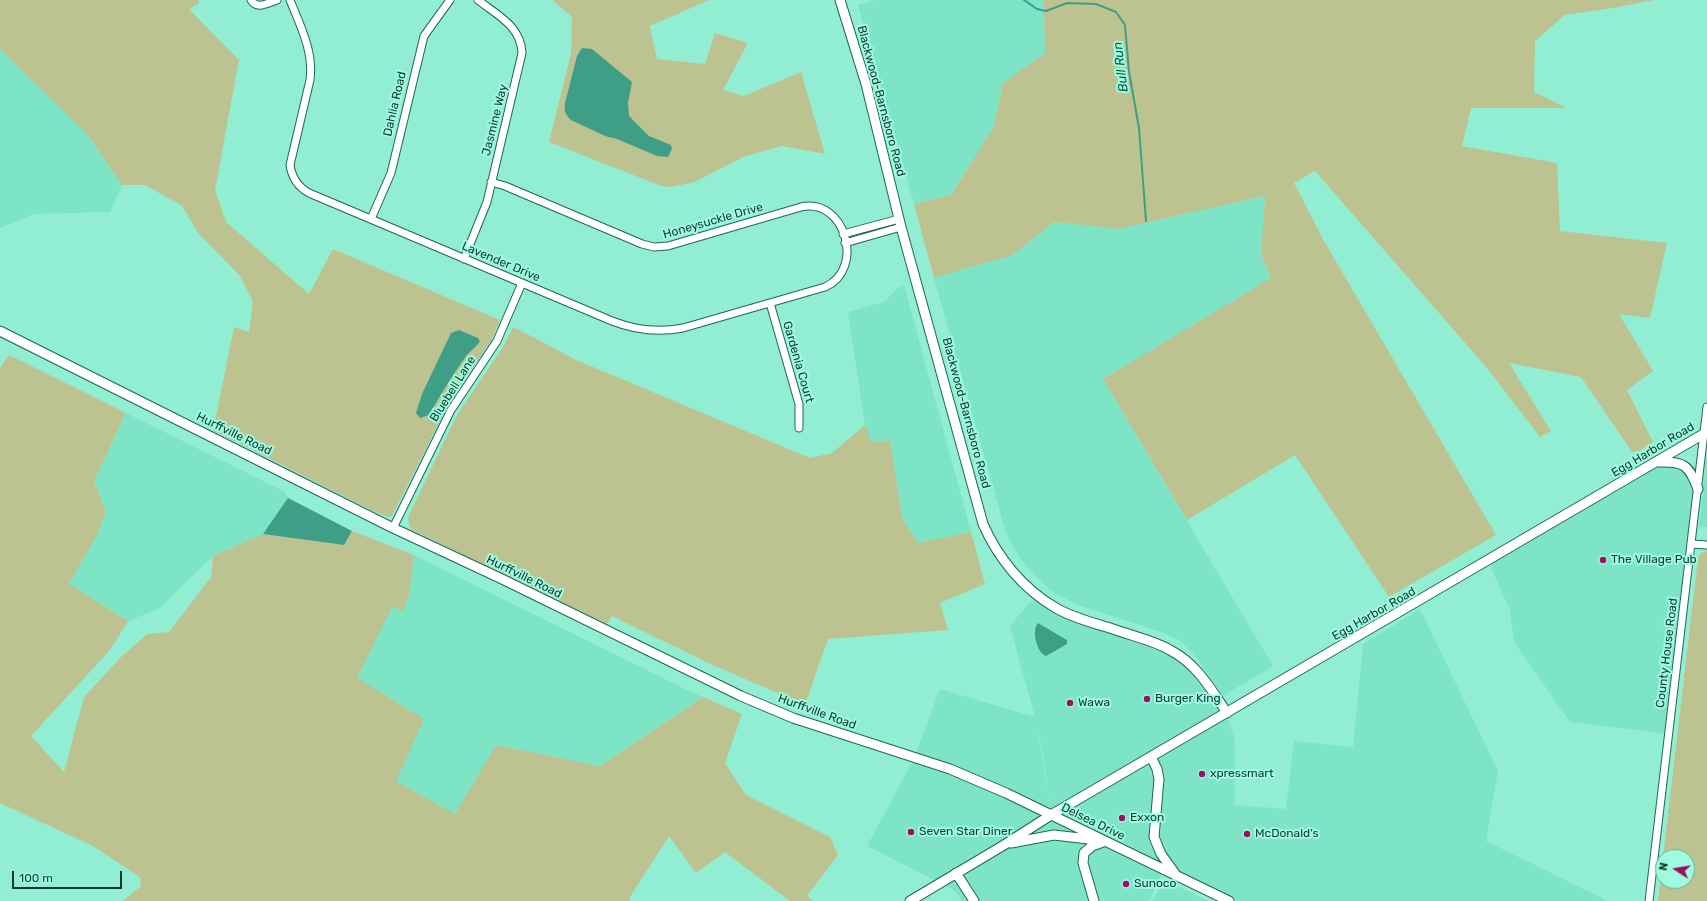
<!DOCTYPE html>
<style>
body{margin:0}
#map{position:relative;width:1707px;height:901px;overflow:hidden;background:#92eed3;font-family:Rubik,sans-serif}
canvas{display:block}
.north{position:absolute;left:1655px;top:849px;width:40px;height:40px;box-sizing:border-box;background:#9ffbe0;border:1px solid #67ae9a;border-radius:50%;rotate:282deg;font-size:11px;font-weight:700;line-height:16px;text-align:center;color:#123a30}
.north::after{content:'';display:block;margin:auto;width:14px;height:18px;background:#9b0f5f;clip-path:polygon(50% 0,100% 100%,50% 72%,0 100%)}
.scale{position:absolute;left:12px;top:871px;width:110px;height:18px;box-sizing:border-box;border:2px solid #123a30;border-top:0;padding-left:5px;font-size:12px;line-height:14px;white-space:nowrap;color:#123a30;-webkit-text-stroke:3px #9ffbe0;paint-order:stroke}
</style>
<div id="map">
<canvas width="1707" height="901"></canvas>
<div class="north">N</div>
<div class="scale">100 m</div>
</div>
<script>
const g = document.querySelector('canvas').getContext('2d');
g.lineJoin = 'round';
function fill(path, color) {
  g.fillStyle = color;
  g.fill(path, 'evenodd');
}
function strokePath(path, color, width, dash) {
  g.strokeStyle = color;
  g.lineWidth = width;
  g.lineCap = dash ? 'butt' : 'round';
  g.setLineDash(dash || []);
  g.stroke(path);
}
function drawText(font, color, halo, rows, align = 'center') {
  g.font = font + ' Rubik,sans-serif';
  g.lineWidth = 4;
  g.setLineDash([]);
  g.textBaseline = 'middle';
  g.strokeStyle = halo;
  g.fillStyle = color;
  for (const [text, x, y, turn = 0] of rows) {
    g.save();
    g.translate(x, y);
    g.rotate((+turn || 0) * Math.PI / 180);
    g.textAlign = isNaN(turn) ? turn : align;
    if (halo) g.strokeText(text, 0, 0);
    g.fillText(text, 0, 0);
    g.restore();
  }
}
fill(new Path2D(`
 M875 0H1044L1045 53 1002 84 994 126 951 195 914 204 858 5Z
 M0 49 87 134 122 185 110 212 34 214 0 228Z
 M1265 196 1261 255 1271 278 1103 379 1273 666 1223 696 1201 664 1190 650 1178 640 1164 633 1078 605 1064 598 1049 589 1034 575 1021 559 1010 542 1004 526 934 278 1013 255 1054 222 1118 229Z
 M904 285 971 532 918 544 902 517 890 440 872 442 865 425 848 312 884 302 899 287Z
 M126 413 285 492 288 498 346 528 341 544 263 534 213 556 160 608 128 621 69 584 97 535 106 512 94 480Z
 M1707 452V527H1699Z
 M1657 462 1683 465 1698 489 1669 734 1570 722 1514 642 1510 610 1488 561Z
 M414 555 691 692 703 697 600 766 496 745 455 814 396 781 357 678 392 606 403 611 409 596Z
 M1039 597 1185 661 1227 713 1235 742V805L1286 809 1294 741 1353 747 1363 644 1420 609 1498 771 1486 841 1608 901H1239L1165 868 1149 901H962L954 890 867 846 913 761 940 689 1035 717 1010 626 1029 603ZM1037 727 1042 749 1051 808Z
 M1164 880 1208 901H1152Z`), '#7de4c6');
fill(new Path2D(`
 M0 0H199V3L189 9 239 60 215 190 226 222 309 294 333 249 500 320 492 339 448 405 392 516 388 517 371 510 229 438 213 431 234 327 249 332 253 302 240 276 198 233 182 206 145 185H122L87 134 0 49Z
 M552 0H709L650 26 657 59 705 64 715 33 748 43 723 90 744 96 801 72 825 154 782 146 743 157 695 182 671 187 661 186 549 142 571 54 572 17Z
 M1044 0H1654L1613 8 1565 15 1535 41 1534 92 1567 108H1471L1462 146 1557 163 1560 231 1667 243 1650 318 1619 314 1653 371 1627 390 1653 442 1639 451 1632 452 1581 377 1509 363 1551 431 1540 437 1487 368 1315 171 1294 183 1324 241 1496 535 1389 597 1295 455 1187 520 1103 379 1271 278 1261 255 1265 196 1118 229 1054 222 1013 255 934 278 914 204 951 195 994 126 1002 84 1045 53Z
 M513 327 535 338 574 359 810 458 832 453 865 425 872 442 890 440 902 517 918 543 971 532 985 584 940 603 948 630 828 639 805 705 706 662 612 616 607 624 410 529 408 517 457 415 503 347Z
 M9 355 126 413 94 480 106 512 97 535 69 584 128 621 110 650 31 736 64 772 84 697 121 657 147 634 169 632 211 577 213 556 263 534 344 545 352 531 414 555 409 596 403 611 392 607 357 678 424 719 396 781 455 814 496 745 600 766 703 697 742 714 725 763 746 795 830 837 838 855 807 896 813 901H790L725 852 696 873 669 836 630 897V901H123L141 886 140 877 93 846 0 803V368Z
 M1707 551V901H1658L1663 859V881H1687V857H1663L1698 558 1701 553Z`), '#bdc390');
fill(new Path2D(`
 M582 48 592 49 632 82 628 103 629 116 649 136 671 145 672 149 668 157 657 156 617 139 605 136 571 120C565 114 564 111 565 103L577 56Z
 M459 330 478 338 480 341C476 348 468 352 464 359 451 377 440 396 429 415L420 418 416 413 422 394 451 333Z
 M288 498 352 531 344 545 263 534Z
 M1038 623 1067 640V644L1046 656C1037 653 1031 630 1038 623Z`), '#3f9f86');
strokePath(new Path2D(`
 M1024 0 1037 9 1046 11 1067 3 1096 4 1116 12 1125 25 1129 72 1139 128 1146 221`), '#3f9f86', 2);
const minor = new Path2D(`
 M251 0C257 10 268 3 277 0
 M290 0C300 25 314 52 310 80L290 165C292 178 298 187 309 193L612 321C635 330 658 333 683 328L825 287C866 269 845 197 801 207L668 246 654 247 642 244 505 186 491 182
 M371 219 391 173 424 36 450 0
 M843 234 899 219
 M845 243 901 227
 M464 259 487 202 522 53C521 26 497 15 478 0
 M770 303 799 404V428
 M393 528 451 410 497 341 522 283
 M1692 544 1707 545
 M1649 901 1707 407`);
const major = new Path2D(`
 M840 0 866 84 901 227 983 524C998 558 1023 589 1056 608 1073 618 1094 623 1113 629 1132 636 1153 640 1170 650 1197 664 1211 689 1227 713
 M0 331 393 528 502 579 741 696 793 718 950 769 1006 793 1229 901
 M1658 462C1684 461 1689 465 1698 489
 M1151 757 1157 769 1159 779 1154 837 1161 854 1176 875
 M1011 843 1054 835 1097 840
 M956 873 974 901
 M910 901 1004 845 1051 815 1707 432
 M1094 901 1083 863 1084 853 1092 846 1103 842`);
strokePath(minor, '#1d6755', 9);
strokePath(major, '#1d6755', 11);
strokePath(minor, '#fff', 7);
strokePath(major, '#fff', 9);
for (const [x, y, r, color] of [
 [1603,560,4,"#9b0f5f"],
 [1147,699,4,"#9b0f5f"],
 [1070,703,4,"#9b0f5f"],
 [1202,774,4,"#9b0f5f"],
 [1122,818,4,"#9b0f5f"],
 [911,832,4,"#9b0f5f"],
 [1247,834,4,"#9b0f5f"],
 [1126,884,4,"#9b0f5f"]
]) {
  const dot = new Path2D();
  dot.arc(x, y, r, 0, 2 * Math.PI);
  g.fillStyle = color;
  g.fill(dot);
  strokePath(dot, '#9ffbe0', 1.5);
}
drawText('12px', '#123a30', '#9ffbe0', [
 ["Blackwood-Barnsboro Road",881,101,75],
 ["Dahlia Road",395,104,-77],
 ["Jasmine Way",495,120,-76],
 ["Honeysuckle Drive",713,221,-16],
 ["Lavender Drive",501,262,23],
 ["Gardenia Court",798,362,74],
 ["Bluebell Lane",453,389,-58],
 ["Blackwood-Barnsboro Road",966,413,75],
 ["Hurffville Road",234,434,26],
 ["Egg Harbor Road",1653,450,-31],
 ["Hurffville Road",524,577,26],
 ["Egg Harbor Road",1374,614,-30],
 ["County House Road",1667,653,-83],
 ["Hurffville Road",817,712,20],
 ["Delsea Drive",1093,822,26]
]);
drawText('12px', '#123a30', '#9ffbe0', [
 ["The Village Pub",1611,560],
 ["Burger King",1155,699],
 ["Wawa",1078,703],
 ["xpressmart",1210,774],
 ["Exxon",1130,818],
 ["Seven Star Diner",919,832],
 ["McDonald's",1255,834],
 ["Sunoco",1134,884]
], 'left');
drawText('italic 13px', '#085948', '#9ffbe0', [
 ["Bull Run",1121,67,-97]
]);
</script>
